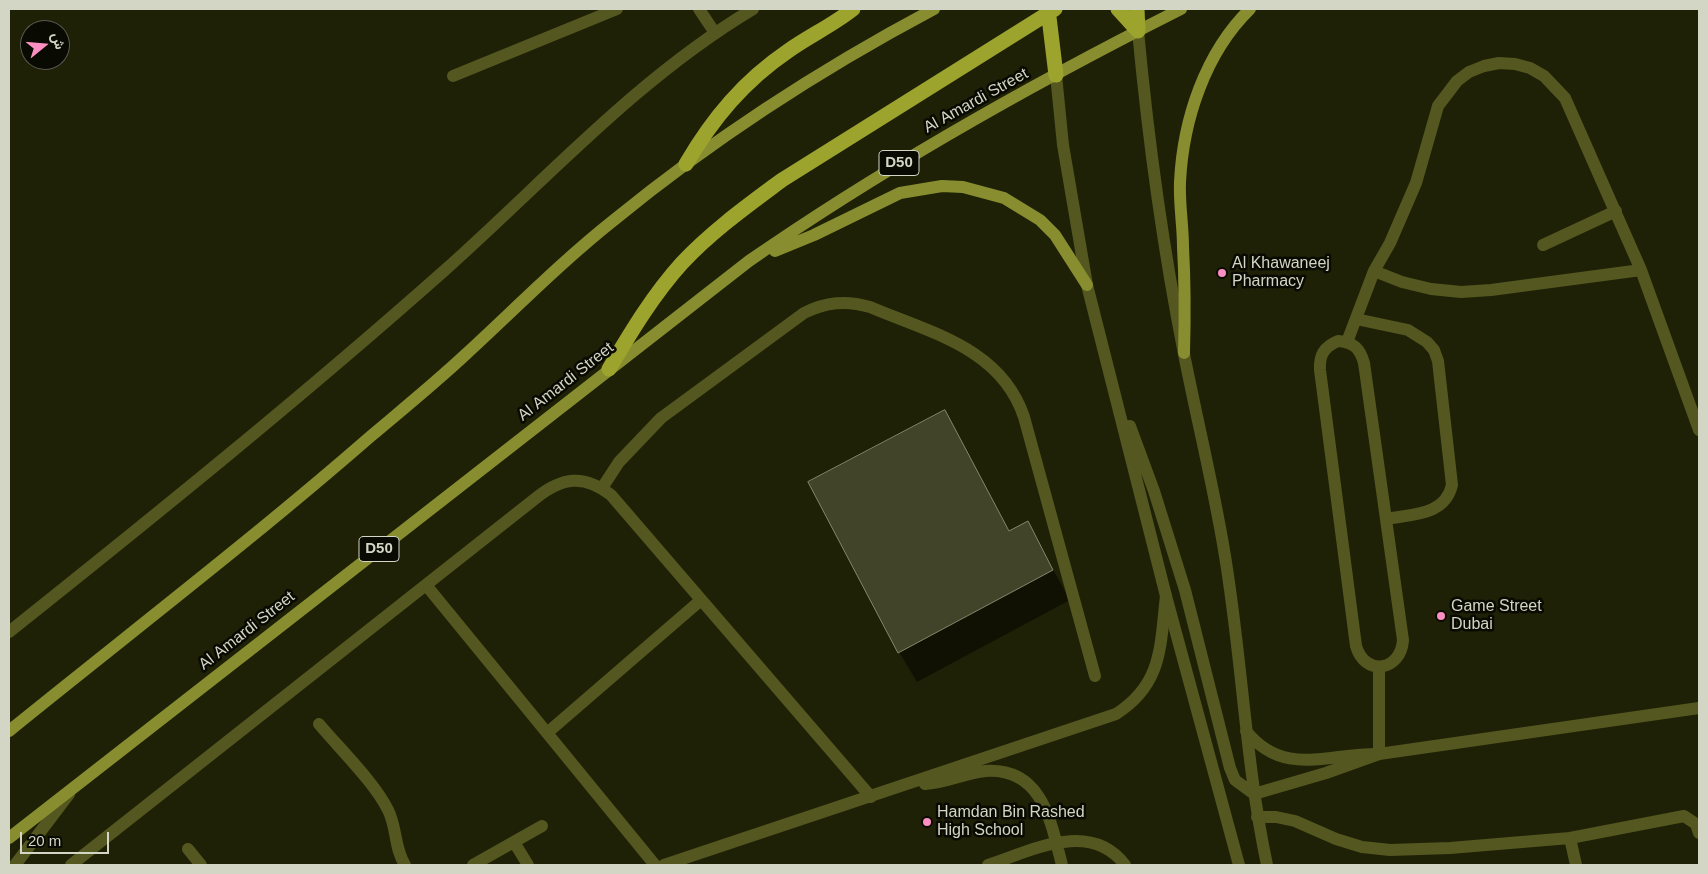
<!DOCTYPE html>
<meta charset="utf-8">
<style>
body{margin:0}
#map{position:relative;width:1708px;height:874px;overflow:hidden;background:#1f2106;font-family:Arial,Vazirmatn,sans-serif}
canvas{display:block}
.frame{position:absolute;inset:0;border:10px solid #d3d5c5;pointer-events:none}
.north{position:absolute;left:20px;top:20px;width:50px;height:50px;box-sizing:border-box;background:#090a02;border:1px solid #5a5b50;border-radius:50%;rotate:73deg;font-size:14px;font-weight:700;line-height:20px;text-align:center;color:#d3d5c5}
.north::after{content:'';display:block;margin:auto;width:18px;height:22px;background:#fc8fc2;clip-path:polygon(50% 0,100% 100%,50% 72%,0 100%)}
.scale{position:absolute;left:20px;top:832px;width:89px;height:22px;box-sizing:border-box;border:2px solid #d3d5c5;border-top:0;padding-left:6px;font-size:15px;line-height:18px;white-space:nowrap;color:#d3d5c5;-webkit-text-stroke:4px #090a02;paint-order:stroke}
</style>
<div id="map">
<canvas width="1708" height="874"></canvas>
<div class="frame"></div>
<div class="north">ش</div>
<div class="scale">20 m</div>
</div>
<script>
const g = document.querySelector('canvas').getContext('2d');
g.lineJoin = 'round';
function fill(path, color) {
  g.fillStyle = color;
  g.fill(path, 'evenodd');
}
function strokePath(path, color, width, dash) {
  g.strokeStyle = color;
  g.lineWidth = width;
  g.lineCap = dash ? 'butt' : 'round';
  g.setLineDash(dash || []);
  g.stroke(path);
}
function drawText(font, color, halo, rows, align = 'center') {
  g.font = font + ' Arial,sans-serif';
  g.lineWidth = 5;
  g.setLineDash([]);
  g.textBaseline = 'middle';
  g.strokeStyle = halo;
  g.fillStyle = color;
  for (const [text, x, y, turn = 0] of rows) {
    g.save();
    g.translate(x, y);
    g.rotate((+turn || 0) * Math.PI / 180);
    g.textAlign = isNaN(turn) ? turn : align;
    if (halo) g.strokeText(text, 0, 0);
    g.fillText(text, 0, 0);
    g.restore();
  }
}
fill(new Path2D(`
 M944 411 1010 532 1027 523 1070 600 917 682 899 652Z`), '#0007');
const building = new Path2D(`
 M945 410 1009 531 1028 521 1053 570 898 653 808 482Z`);
fill(building, '#414428');
strokePath(building, '#84886a', 1);
strokePath(new Path2D(`
 M699 9 715 33
 M453 76 617 9
 M1543 245 1616 211
 M1374 271 1402 282 1431 289 1461 292 1491 290 1641 270
 M1356 319 1408 330 1427 342 1434 350 1438 361 1452 485C1445 516 1411 514 1386 519
 M1338 341C1353 342 1360 348 1364 363L1403 640C1401 671 1365 677 1356 646L1320 370C1319 355 1324 347 1338 341Z
 M1347 342 1374 271 1390 243 1416 183 1438 106 1457 81 1469 72 1484 66 1499 63 1515 64 1530 68 1544 76 1565 98 1641 270 1699 430
 M602 488 619 462 661 418 804 313C826 302 846 300 870 307 931 333 1001 348 1024 417L1095 676
 M426 585 655 865
 M1379 667V754
 M319 724C339 748 375 783 388 810 397 827 394 848 405 865
 M547 733 701 600
 M925 784C946 783 965 773 985 771 1043 767 1051 823 1062 865
 M1257 817H1276L1295 821 1336 839 1362 847 1390 850 1450 848 1570 838
 M514 842 528 865
 M188 849 201 865
 M71 865 536 498C562 477 584 474 611 495L871 797
 M473 865 542 826
 M664 865 1116 714C1163 684 1160 646 1166 596
 M988 865C1031 851 1090 819 1125 865
 M1576 865 1570 838 1684 816 1696 824 1699 833`), '#545720', 12);
strokePath(new Path2D(`
 M1138 31C1148 138 1163 248 1184 354 1197 420 1213 484 1224 550 1242 655 1245 761 1267 865
 M1056 75 1063 145 1087 285 1166 596 1239 865
 M1130 426 1154 491 1185 590 1230 768 1235 780 1254 794 1326 773 1379 754
 M9 632C157 514 303 396 445 270 546 180 636 79 753 9
 M1246 731C1284 778 1328 753 1379 754L1699 708
 M15 865 69 794`), '#545720', 12);
strokePath(new Path2D(`
 M775 251 814 235 900 193 942 186 963 187 1004 198 1040 220 1055 235 1087 285
 M1184 353C1185 318 1185 282 1183 247 1183 225 1179 204 1180 182 1183 120 1205 53 1250 9
 M9 731C130 633 254 538 371 436 403 409 435 383 465 355 514 310 561 262 614 220 713 139 821 69 934 9
 M9 838 749 261C886 166 1032 84 1181 9`), '#888e30', 12);
strokePath(new Path2D(`
 M1048 9 1056 75
 M1118 9 1138 31
 M1137 9 1138 31
 M686 164C713 118 744 81 788 51 809 36 833 25 853 9
 M609 369C631 332 653 295 682 263 712 231 747 206 782 180L1055 9`), '#9da42e', 15);
for (const [x, y, r, color] of [
 [1222,273,5,"#fc8fc2"],
 [1441,616,5,"#fc8fc2"],
 [927,822,5,"#fc8fc2"]
]) {
  const dot = new Path2D();
  dot.arc(x, y, r, 0, 2 * Math.PI);
  g.fillStyle = color;
  g.fill(dot);
  strokePath(dot, '#090a02', 2);
}
for (const [x, y, w] of [
 [899,163,40],
 [379,549,40]
]) {
  const box = new Path2D();
  box.roundRect(x - w / 2, y - 12.5, w, 25, 4);
  g.fillStyle = '#090a02';
  g.fill(box);
  strokePath(box, '#d3d5c5', 1);
}
drawText('bold 15px', '#d3d5c5', null, [
 ["D50",899,163],
 ["D50",379,549]
]);
drawText('16px', '#d3d5c5', '#090a02', [
 ["Al Amardi Street",976,101,-29],
 ["Al Amardi Street",566,382,-38],
 ["Al Amardi Street",247,631,-38]
]);
drawText('16px', '#d3d5c5', '#090a02', [
 ["Al Khawaneej",1232,264],
 ["Pharmacy",1232,282],
 ["Game Street",1451,607],
 ["Dubai",1451,625],
 ["Hamdan Bin Rashed",937,813],
 ["High School",937,831]
], 'left');
</script>
